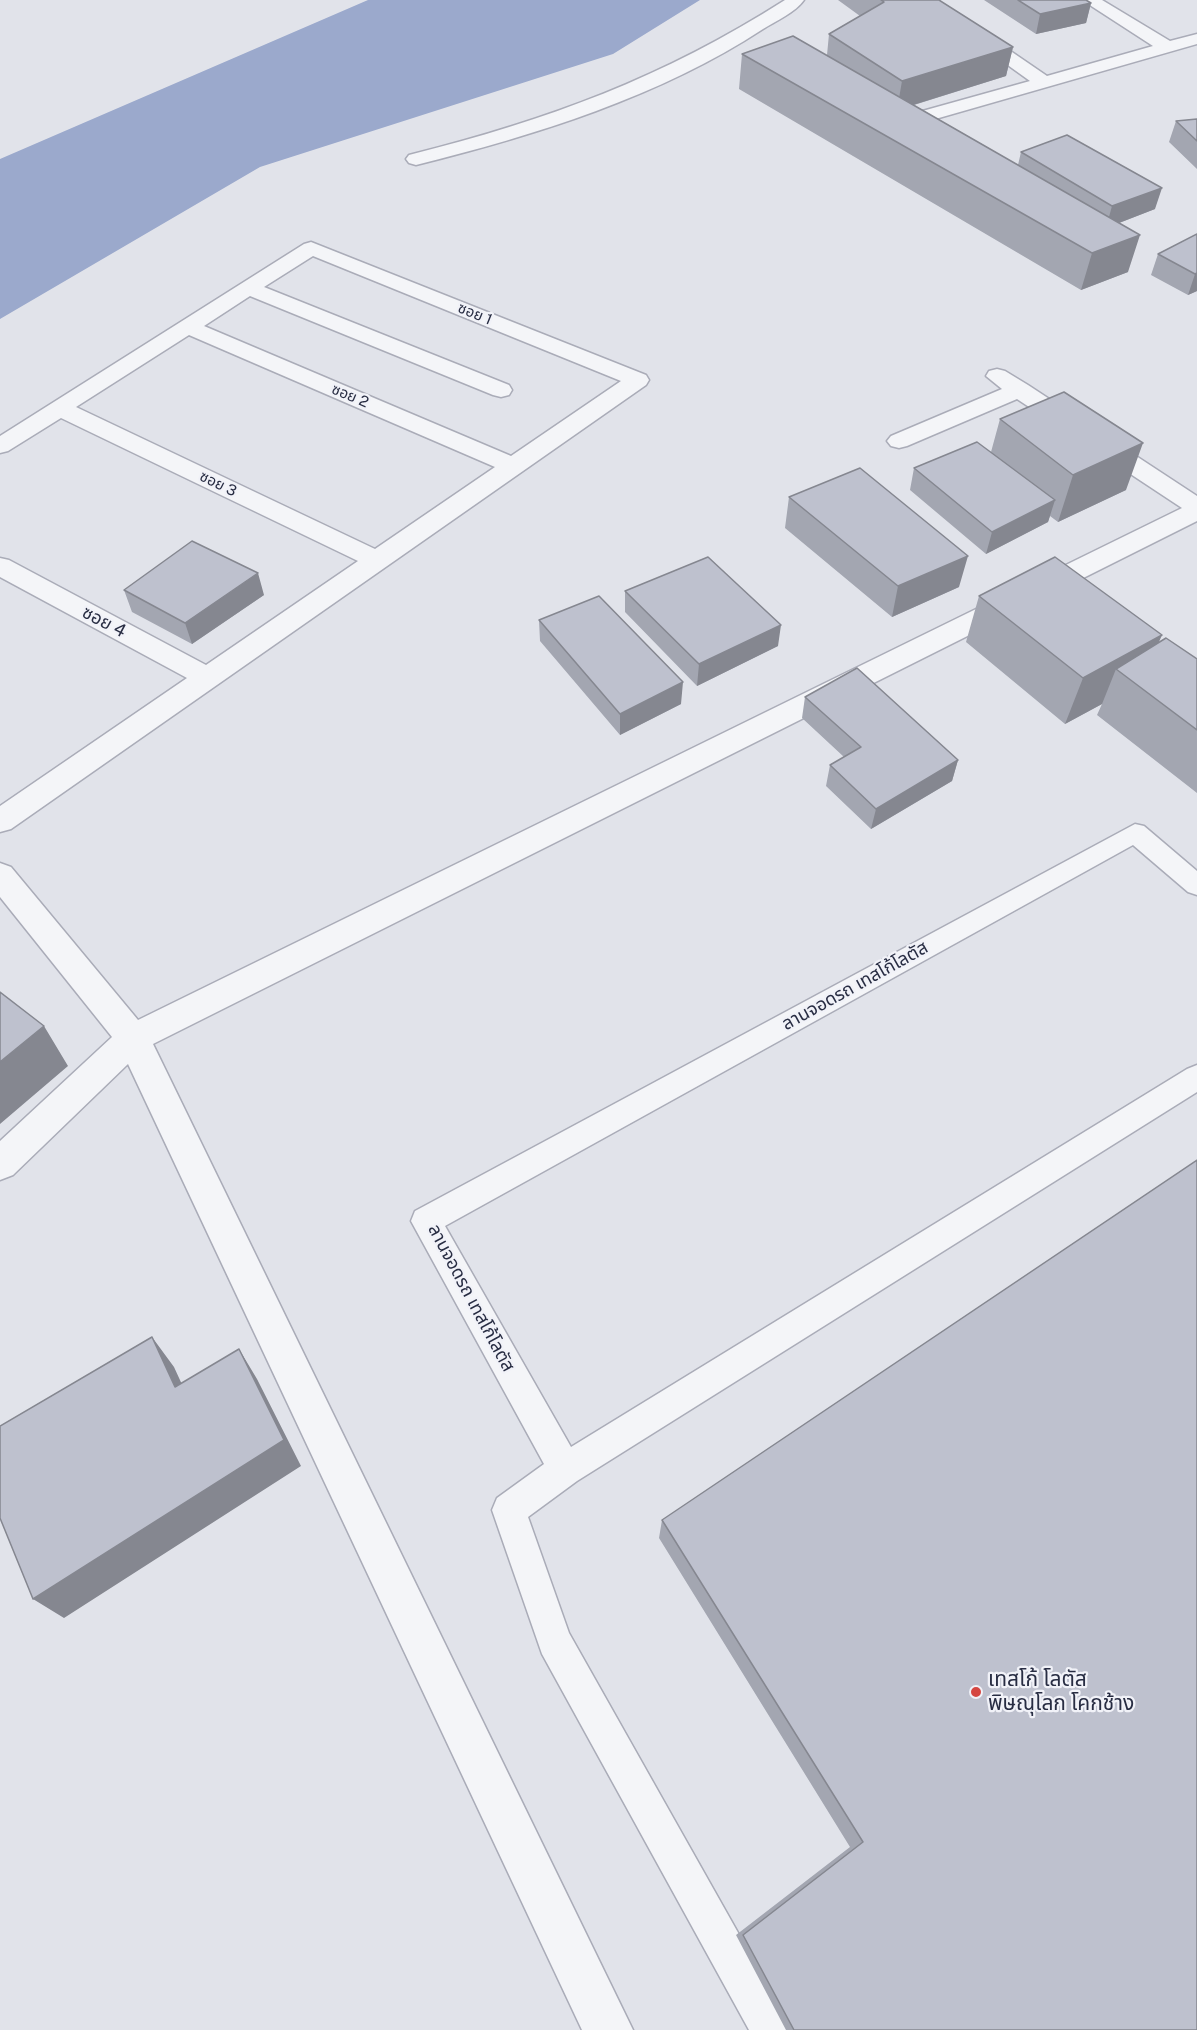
<!DOCTYPE html>
<meta charset="utf-8">
<style>
body{margin:0}
canvas{display:block;background:#e1e3ea}
</style>
<canvas width="1197" height="2030"></canvas>
<script>
const g = document.querySelector('canvas').getContext('2d');
g.lineJoin = 'round';
function fill(path, color) {
  g.fillStyle = color;
  g.fill(path, 'evenodd');
}
function strokePath(path, color, width, dash) {
  g.strokeStyle = color;
  g.lineWidth = width;
  g.lineCap = dash ? 'butt' : 'round';
  g.setLineDash(dash || []);
  g.stroke(path);
}
function drawText(font, color, halo, rows, align = 'center') {
  g.font = font + ' "Public Sans","Noto Sans Thai",sans-serif';
  g.lineWidth = 4.5;
  g.setLineDash([]);
  g.textBaseline = 'middle';
  g.strokeStyle = halo;
  g.fillStyle = color;
  for (const [text, x, y, turn = 0] of rows) {
    g.save();
    g.translate(x, y);
    g.rotate((+turn || 0) * Math.PI / 180);
    g.textAlign = isNaN(turn) ? turn : align;
    if (halo) g.strokeText(text, 0, 0);
    g.fillText(text, 0, 0);
    g.restore();
  }
}
fill(new Path2D(`
 M368 0H700L613 54 260 167 0 319V159Z`), '#9ba9cc');
const lane = new Path2D(`
 M1135 824 1144 826 1197 871V895L1188 892 1133 845 445 1226 571 1447 1187 1069 1197 1065V1092L577 1481 528 1517 569 1633 785 2016 791 2030H749L542 1654 492 1510 497 1498 544 1464 411 1221 415 1211Z`);
const street = new Path2D(`
 M785 0H804C796 12 776 21 763 29 659 97 536 135 416 165L409 163 406 159 409 155C548 120 663 78 785 0Z
 M917 0H936L1047 76 1153 46 1082 0H1102L1170 41 1197 34V44L890 132 883 130 881 126 883 122 1030 81Z
 M311 242 646 375 649 380 646 385 11 829 0 832V806L187 678 0 577V558L9 560 206 665 358 561 61 418 8 451 0 453V436L304 244ZM313 256 621 381 511 456 204 326 250 296 493 395 501 397 509 395 512 390 509 385 264 287ZM189 335 495 467 375 549 76 407Z
 M997 369 1005 371 1028 385 1197 496V521L153 1044 633 2030H582L128 1064 13 1175 0 1180V1141L112 1037 0 897V863L11 867 138 1020 1182 508 1017 399 907 446 899 448 891 446 887 441 891 436 1002 389 986 376 989 371Z`);
strokePath(lane, '#aaacb8', 3);
strokePath(street, '#aaacb8', 3);
fill(lane, '#f4f5f8');
fill(street, '#f4f5f8');
fill(new Path2D(`
 M838 0H939L1013 47 1006 76 914 105 1018 165 1021 152 1155 209 1119 223 1128 272 1081 290 739 89 742 54 827 55 829 34 860 16Z
 M984 0H1086L1091 3 1086 23 1036 34Z
 M1197 119V169L1169 142 1176 121Z
 M1197 234V291L1188 295 1151 275 1158 254Z
 M1000 419 1126 490 1058 522 1050 516 1048 522 986 554 910 490 914 468 991 452Z
 M789 497 959 587 892 617 785 528Z
 M124 590 264 595 192 644 132 612Z
 M625 591 778 646 697 686 625 612Z
 M979 596 1158 643 1197 659V793L1097 715 1102 704 1065 724 966 642Z
 M539 620 681 704 620 735 540 641Z
 M805 697 958 760 952 781 871 829 826 786 830 765 844 757 802 718Z
 M662 1520 1197 2030H786L736 1935 850 1847 659 1538Z`), '#a3a6b1');
fill(new Path2D(`
 M1091 3 1086 23 1036 34 1040 14Z
 M1013 47 1006 76 897 110 902 81Z
 M1162 188 1155 209 1106 228 1112 206Z
 M1140 235 1128 272 1081 290 1092 253Z
 M1197 273V291L1188 295 1195 274Z
 M1143 443 1126 490 1058 522 1073 475Z
 M1055 500 1048 522 986 554 992 532Z
 M968 556 959 587 892 617 898 586Z
 M258 573 264 595 192 644 185 623Z
 M781 625 778 646 697 686 699 664Z
 M1162 635 1142 681 1116 669 1102 704 1065 724 1083 678Z
 M683 682 681 704 620 735V714Z
 M958 760 952 781 871 829 876 809Z
 M44 1026 68 1066 0 1124V1062Z
 M152 1337 174 1367 196 1415 175 1387Z
 M239 1349 257 1379 301 1466 64 1618 33 1599Z`), '#858790');
const building = new Path2D(`
 M881 0H939L1013 47 902 81 829 34 884 2Z
 M1018 0H1086L1091 3 1040 14Z
 M793 36 1140 235 1092 253 742 54Z
 M1197 119V141L1176 121Z
 M1067 135 1162 188 1112 206 1021 152Z
 M1197 234V273L1195 274 1158 254Z
 M1064 392 1143 443 1073 475 1000 419Z
 M977 442 1055 500 992 532 914 468Z
 M860 468 968 556 898 586 789 497Z
 M192 541 258 573 185 623 124 590Z
 M708 557 781 625 699 664 625 591Z
 M1055 557 1162 635 1083 678 979 596Z
 M599 596 683 682 620 714 539 620Z
 M1166 638 1197 659V730L1116 669Z
 M857 668 958 760 876 809 830 765 861 747 805 697Z
 M0 992 44 1026 0 1062Z
 M1197 1160V2030H794L743 1935 863 1842 662 1520Z
 M152 1337 175 1387 239 1349 284 1440 33 1599 0 1518V1426Z`);
fill(building, '#bec1ce');
strokePath(building, '#858790', 1.5);
for (const [x, y, r, color] of [
 [976,1692,6,"#d54641"]
]) {
  const dot = new Path2D();
  dot.arc(x, y, r, 0, 2 * Math.PI);
  g.fillStyle = color;
  g.fill(dot);
  strokePath(dot, '#f1f2f8', 2);
}
drawText('15px', '#282d43', '#f1f2f8', [
 ["ซอย 1",475,314,22],
 ["ซอย 2",350,396,23],
 ["ซอย 3",218,484,26]
]);
drawText('18px', '#282d43', '#f1f2f8', [
 ["ซอย 4",104,622,28],
 ["ลานจอดรถ เทสโก้โลตัส",855,986,-29],
 ["ลานจอดรถ เทสโก้โลตัส",471,1298,62]
]);
drawText('21px', '#282d43', '#f1f2f8', [
 ["เทสโก้ โลตัส",988,1680],
 ["พิษณุโลก โคกช้าง",988,1704]
], 'left');
</script>
